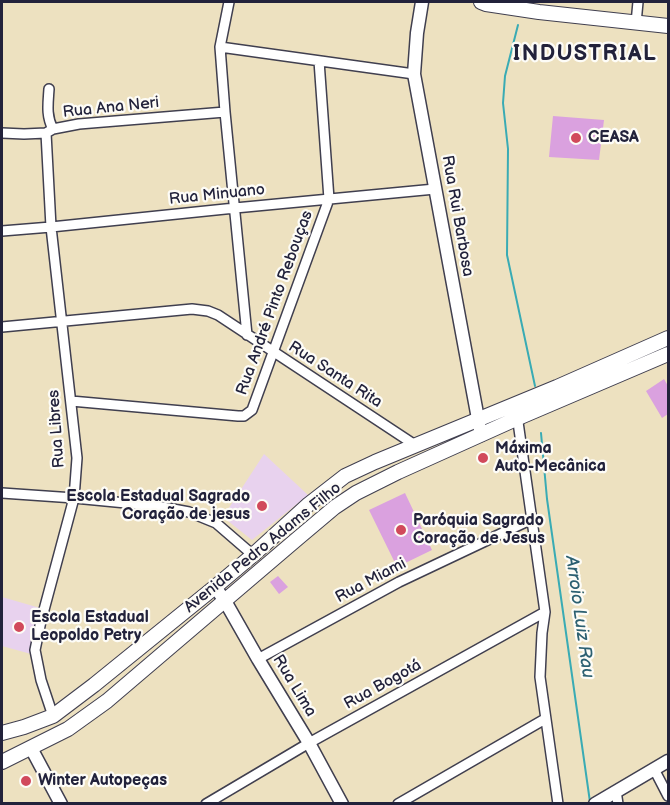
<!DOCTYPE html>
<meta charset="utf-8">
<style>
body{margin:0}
#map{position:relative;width:670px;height:805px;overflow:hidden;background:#ede1c0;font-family:"Balsamiq Sans",sans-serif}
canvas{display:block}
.frame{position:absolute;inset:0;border:3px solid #22223b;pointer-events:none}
</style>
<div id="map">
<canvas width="670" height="805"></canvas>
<div class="frame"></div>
</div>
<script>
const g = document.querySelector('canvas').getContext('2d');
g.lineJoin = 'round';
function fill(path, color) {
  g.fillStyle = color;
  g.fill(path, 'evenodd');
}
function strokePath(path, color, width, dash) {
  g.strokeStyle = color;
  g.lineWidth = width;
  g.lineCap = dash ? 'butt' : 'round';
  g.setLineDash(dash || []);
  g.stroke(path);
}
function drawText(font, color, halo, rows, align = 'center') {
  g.font = font + ' "Balsamiq Sans",sans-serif';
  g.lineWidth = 4.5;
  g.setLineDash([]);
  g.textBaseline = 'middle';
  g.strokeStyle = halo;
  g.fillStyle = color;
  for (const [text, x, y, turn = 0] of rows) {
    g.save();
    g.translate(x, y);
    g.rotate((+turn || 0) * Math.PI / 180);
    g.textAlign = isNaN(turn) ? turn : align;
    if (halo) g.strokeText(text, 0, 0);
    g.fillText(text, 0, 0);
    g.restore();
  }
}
fill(new Path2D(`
 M264 454 308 495 252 540 223 517Z
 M2 597 40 608 31 654 2 646Z`), '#e8d2ee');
strokePath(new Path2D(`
 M518 25 505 76 503 103 508 149 507 255 535 386
 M541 433 547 499 590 802`), '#39abb4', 2);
fill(new Path2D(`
 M553 116 604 120 599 160 549 157Z
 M664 379 668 386V414L662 418 646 391Z
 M405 493 432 550 397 567 369 510Z
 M278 576 288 587 279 594 270 582Z`), '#daa1df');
const minor = new Path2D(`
 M229 2 220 47 225 112 247 335
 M636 23 638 2
 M220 47 414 74
 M49 89C48 104 46 116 53 129
 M2 133 24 134 46 133 53 129 79 124 225 112
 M46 133 51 227 77 458 74 498 41 621 35 650 41 680 53 716
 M2 231 51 227 235 208 435 189
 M2 327 192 309 208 311 218 315 415 445
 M71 401 238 416H244L252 410 329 199 319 61
 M517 415 545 612 542 633 540 677 558 804
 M2 493 74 498 157 506 189 512 216 523 253 555
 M258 659 399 582 532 519
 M654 769 668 796
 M616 791 618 804
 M206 804 309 743 545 612
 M398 804 545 719`);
const tertiary = new Path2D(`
 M422 2 417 33 414 74 481 435
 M215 587 225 601 258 659 309 743 342 804
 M31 748 61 804
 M595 804 668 761`);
const secondary = new Path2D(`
 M481 2 486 4 539 12 668 26
 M2 733 24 727 53 716 94 685 215 587 253 555 309 504 345 476 375 462 557 387 668 338
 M2 762 68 729 107 701 297 539 335 507 356 493 398 472 518 418 668 354`);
strokePath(minor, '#403f4f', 12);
strokePath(tertiary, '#403f4f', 15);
strokePath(secondary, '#403f4f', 16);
strokePath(minor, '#fff', 9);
strokePath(tertiary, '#fff', 12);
strokePath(secondary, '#fff', 14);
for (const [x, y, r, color] of [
 [576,138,6,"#d1495b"],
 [483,458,6,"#d1495b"],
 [262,506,6,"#d1495b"],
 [401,530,6,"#d1495b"],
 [19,627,6,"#d1495b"],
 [26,781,6,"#d1495b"]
]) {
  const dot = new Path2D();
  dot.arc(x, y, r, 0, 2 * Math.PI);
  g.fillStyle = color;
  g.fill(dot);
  strokePath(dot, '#fdfcf7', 2);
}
drawText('16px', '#22223b', '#fdfcf7', [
 ["Rua Ana Neri",111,108,-6],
 ["Rua Minuano",217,195,-6],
 ["Rua Rui Barbosa",457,216,80],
 ["Rua André Pinto Rebouças",275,303,-70],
 ["Rua Santa Rita",335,375,33],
 ["Rua Libres",57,429,-94],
 ["Avenida Pedro Adams Filho",263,548,-39],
 ["Rua Miami",371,581,-28],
 ["Rua Bogotá",383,685,-29],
 ["Rua Lima",294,686,59]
]);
drawText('bold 16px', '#22223b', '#fdfcf7', [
 ["CEASA",588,138],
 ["Máxima",495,449],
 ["Auto-Mecânica",495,467],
 ["Escola Estadual Sagrado",250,497,"right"],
 ["Coração de jesus",250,515,"right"],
 ["Paróquia Sagrado",413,521],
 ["Coração de Jesus",413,539],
 ["Escola Estadual",31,618],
 ["Leopoldo Petry",31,636],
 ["Winter Autopeças",38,781]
], 'left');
drawText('italic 18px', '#2c6071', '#fdfcf7', [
 ["Arroio Luiz Rau",579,617,82]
]);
g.letterSpacing = '1.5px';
drawText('bold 22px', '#22223b', '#fdfcf7', [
 ["INDUSTRIAL",585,54]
]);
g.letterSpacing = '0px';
</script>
